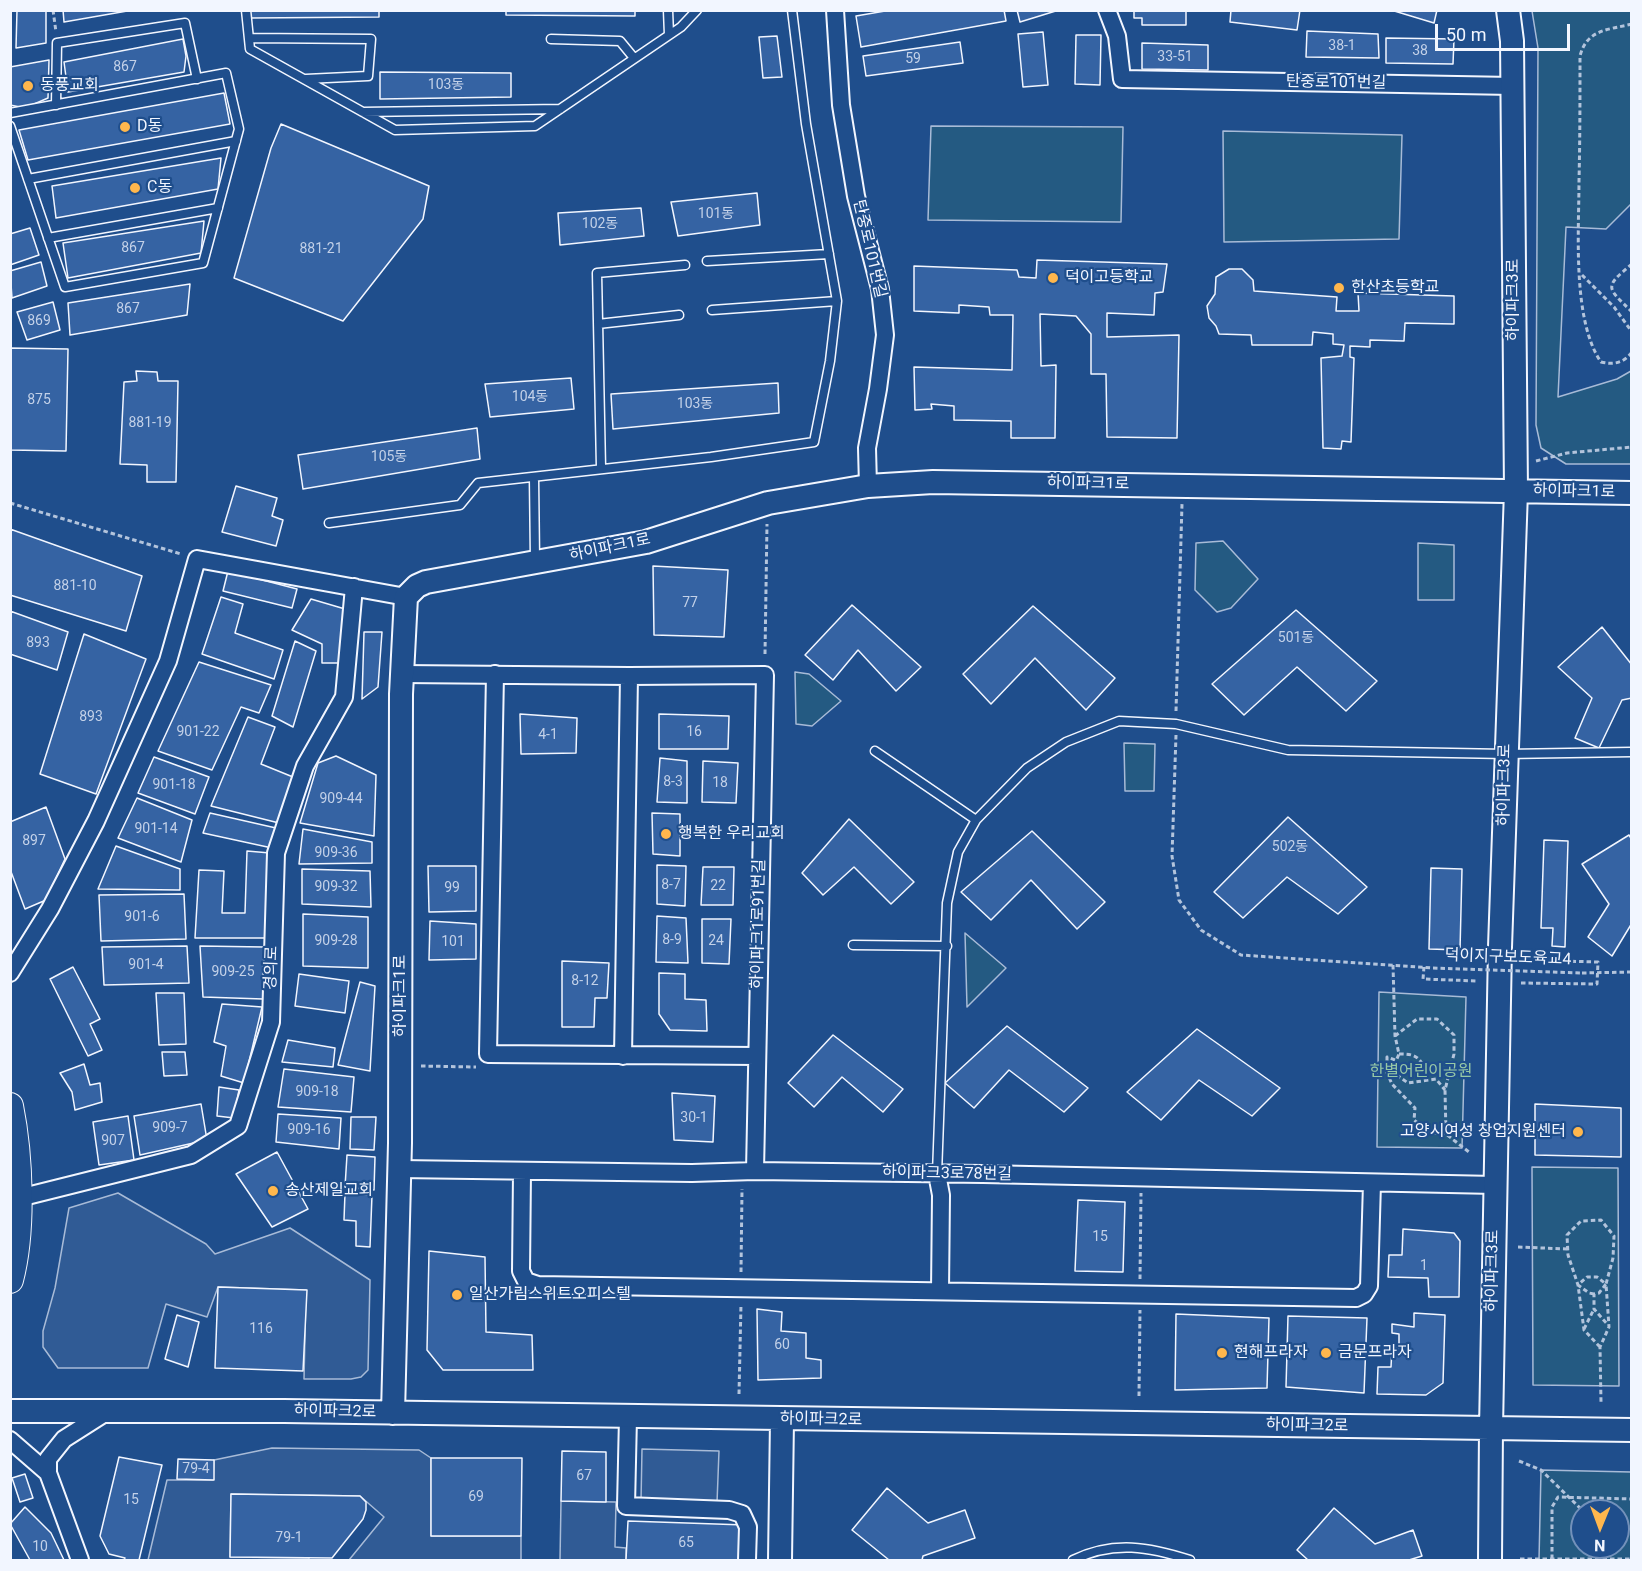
<!DOCTYPE html>
<meta charset="utf-8">
<style>
body{margin:0}
#map{position:relative;width:1642px;height:1571px;overflow:hidden;background:#1f4e8c;font-family:Roboto,sans-serif}
canvas{display:block}
.frame{position:absolute;inset:0;border:12px solid #f2f6ff;pointer-events:none}
.north{position:absolute;left:1570px;top:1499px;width:60px;height:60px;box-sizing:border-box;background:#1f4e8c;border:2px solid #7391ba;border-radius:50%;rotate:181deg;font-size:16px;font-weight:700;line-height:24px;text-align:center;color:#f2f6ff}
.north::after{content:'';display:block;margin:auto;width:21px;height:27px;background:#ffb74d;clip-path:polygon(50% 0,100% 100%,50% 72%,0 100%)}
.scale{position:absolute;left:1435px;top:24px;width:135px;height:27px;box-sizing:border-box;border:3px solid #f2f6ff;border-top:0;padding-left:8px;font-size:18px;line-height:21px;white-space:nowrap;color:#f2f6ff;-webkit-text-stroke:4px #1f4e8c;paint-order:stroke}
</style>
<div id="map">
<canvas width="1642" height="1571"></canvas>
<div class="frame"></div>
<div class="north">N</div>
<div class="scale">50 m</div>
</div>
<script>
const g = document.querySelector('canvas').getContext('2d');
g.lineJoin = 'round';
function fill(path, color) {
  g.fillStyle = color;
  g.fill(path, 'evenodd');
}
function strokePath(path, color, width, dash) {
  g.strokeStyle = color;
  g.lineWidth = width;
  g.lineCap = dash ? 'butt' : 'round';
  g.setLineDash(dash || []);
  g.stroke(path);
}
function drawText(font, color, halo, rows, align = 'center') {
  g.font = font + ' Roboto,"Noto Sans KR",sans-serif';
  g.lineWidth = 4.5;
  g.setLineDash([]);
  g.textBaseline = 'middle';
  g.strokeStyle = halo;
  g.fillStyle = color;
  for (const [text, x, y, turn = 0] of rows) {
    g.save();
    g.translate(x, y);
    g.rotate((+turn || 0) * Math.PI / 180);
    g.textAlign = isNaN(turn) ? turn : align;
    if (halo) g.strokeText(text, 0, 0);
    g.fillText(text, 0, 0);
    g.restore();
  }
}
const green = new Path2D(`
 M1532 11H1631V204L1606 229 1566 227 1558 397 1617 379 1631 371V464H1566L1541 448 1536 425 1538 48Z
 M931 126 1123 127 1121 222 928 220Z
 M1223 131 1402 135 1399 239 1224 242Z
 M1223 541 1258 579 1231 608 1217 612 1195 590 1196 543Z
 M1418 543 1454 545V600H1418Z
 M795 672 809 674 841 701 812 726 796 724Z
 M1124 743 1155 744 1154 791H1125Z
 M965 933 1006 968 967 1007Z
 M1379 992 1466 997 1462 1148 1377 1147Z
 M1532 1167 1618 1168 1619 1386 1533 1385Z
 M1541 1470 1631 1472V1560H1539ZM1582 1511H1618V1547H1582Z`);
fill(green, '#245a82');
strokePath(green, '#a8bbd7', 1.5);
const parking = new Path2D(`
 M118 1193 206 1244 215 1254 290 1228 370 1280 368 1370 361 1377 351 1379H304L306 1290 218 1287 207 1317 166 1304 148 1368H58L43 1347V1331L55 1288 69 1208Z
 M272 1448 419 1450 431 1458V1536H521V1560H349L384 1517 360 1496 231 1494 230 1557 309 1558V1560H148L167 1480H213L214 1460Z
 M642 1449 719 1451 717 1503 641 1501Z
 M561 1501 616 1502 615 1547 626 1548V1560H560Z`);
fill(parking, '#305b95');
strokePath(parking, '#a8bbd7', 1.5);
const building = new Path2D(`
 M17 10H46V43L16 48Z
 M63 10H133L64 22Z
 M250 10H379V17L250 18Z
 M506 10H635V16L506 15Z
 M891 10H1004L1006 21 861 47 856 16Z
 M1017 10H1059L1020 22Z
 M1134 10H1186V25H1142V18H1134Z
 M1231 10H1300L1297 30 1230 22Z
 M1391 10H1437L1434 23Z
 M1307 31 1378 34 1379 58 1306 57Z
 M1043 32 1048 85 1023 87 1018 34Z
 M1076 35H1101L1100 85 1075 84Z
 M777 36 782 77 763 78 759 37Z
 M1386 38 1454 39 1453 64 1386 63Z
 M183 39 186 56 184 72 68 92 64 62Z
 M960 42 963 63 866 76 863 56Z
 M1142 43 1208 45V70L1142 69Z
 M49 60 48 98 25 108 10 105V67Z
 M380 72 511 73V97L380 99Z
 M224 93 230 124 28 160 19 130Z
 M281 124 429 186 423 219 343 321 234 278 271 148Z
 M221 158 218 189 56 218 52 186Z
 M757 193 760 225 678 236 671 202Z
 M641 208 644 236 560 245 558 213Z
 M204 221 201 253 68 278 63 243Z
 M30 228 39 255 10 265V234Z
 M1037 260 1167 264 1163 292 1155 293 1154 315 1107 313V337L1179 335 1177 438 1107 437 1106 374H1091V334L1076 316 1040 314 1041 366 1056 365 1055 438H1011V421L954 420V406L931 404 932 409 915 410 914 367 1012 370 1013 315H990L989 307 959 305V313L914 311V266L1017 270 1019 277 1036 278Z
 M41 262 47 286 12 298 10 271Z
 M1229 269H1242L1253 280 1254 291 1337 297 1336 311H1359L1358 293 1454 296V324L1405 323 1404 341 1370 340V347L1350 346V357L1354 358 1351 442 1342 441 1341 449 1323 448 1321 358 1342 356 1344 345 1333 344V334L1313 332 1312 345H1252L1251 335 1219 334 1216 326 1209 318 1207 306 1215 294 1216 277Z
 M190 284 187 315 70 335 68 303Z
 M53 302 60 330 27 340 17 312Z
 M10 348 68 349 66 451 10 450Z
 M136 371 157 372 158 381H178L176 482H147V465L120 464 124 382 137 381Z
 M571 378 574 409 490 417 485 384Z
 M778 383 779 413 613 429 611 394Z
 M477 428 480 459 303 489 298 455Z
 M236 486 277 498 272 516 283 520 276 546 222 532Z
 M10 529 142 576 126 631 10 595Z
 M653 566 728 570 724 637 654 635Z
 M228 571 297 589 292 608 223 591Z
 M221 597 243 604 235 633 283 650 274 679 202 654Z
 M311 599 345 609 341 663H322V644L292 630Z
 M852 605 921 667 896 691 858 650 833 680 805 655Z
 M1033 606 1115 678 1086 710 1035 658 991 704 963 674Z
 M1296 610 1377 681 1346 711 1297 667 1244 715 1212 684Z
 M10 611 68 632 57 670 10 654Z
 M1602 627 1632 665V698L1622 700 1599 748 1575 738 1592 698 1558 667Z
 M364 632H382L378 687 362 699Z
 M84 634 146 659 96 794 40 774Z
 M295 641 316 651 293 727 272 716Z
 M199 662 271 685 259 713 241 707 212 770 158 751Z
 M520 714 577 718 576 753 521 754Z
 M659 714 729 716 728 749H659Z
 M248 717 275 727 261 764 293 777 279 823 211 806Z
 M336 756 376 775 374 836 300 823 318 763Z
 M154 757 209 777 195 814 138 793Z
 M660 758 687 761V803L657 802Z
 M703 761 738 763 736 803 702 802Z
 M137 798 192 820 181 862 118 838Z
 M46 807 65 859 46 900 25 909 10 869V822Z
 M210 813 276 828 272 848 203 833Z
 M652 813 680 814V856L653 854Z
 M1288 817 1367 887 1338 914 1287 877 1243 918 1214 892Z
 M849 819 914 882 891 904 854 867 823 895 802 873Z
 M303 829 372 842V863L299 864Z
 M1032 831 1105 902 1077 929 1031 880 991 920 961 892Z
 M1629 835 1632 840V923L1612 956 1588 937 1609 904 1582 864Z
 M1544 840 1568 841 1565 947 1552 946 1553 928H1541Z
 M116 846 180 869V890L98 889Z
 M247 851 270 853 267 938H195L199 870 224 871 222 913H245Z
 M657 865 686 866 685 906 657 904Z
 M428 866H476V911L429 912Z
 M703 867H734L733 905H701Z
 M1431 868 1462 869 1460 950 1429 949Z
 M302 869 370 871 371 907 302 904Z
 M184 894 186 939 101 941 99 895Z
 M303 914 368 917V968L303 966Z
 M657 916 686 918 688 963 656 962Z
 M702 919H731L729 964 702 963Z
 M430 921 476 924V959L429 960Z
 M187 946 189 983 104 985 102 947Z
 M200 946 264 947 263 999 203 997Z
 M562 961 609 963 607 998H595L594 1027H562Z
 M73 967 100 1019 90 1024 102 1050 88 1056 50 979Z
 M659 973 685 974V999L706 1000 707 1031 670 1030 659 1014Z
 M299 974 349 981 345 1013 295 1006Z
 M360 982 375 986 370 1071 338 1065Z
 M156 993H184L186 1044 159 1045Z
 M222 1004 262 1007 244 1083 221 1076 226 1046 214 1042Z
 M1007 1026 1088 1088 1064 1112 1009 1070 974 1108 945 1083Z
 M1197 1029 1280 1088 1252 1116 1199 1080 1161 1120 1127 1092Z
 M833 1035 903 1089 883 1112 842 1077 814 1107 788 1083Z
 M288 1040 335 1048 333 1067 282 1062Z
 M162 1052H185L187 1075 164 1076Z
 M84 1064 90 1085 100 1083 102 1102 75 1110 72 1092 60 1073Z
 M284 1069 354 1077 351 1112 278 1107Z
 M219 1087 239 1090 234 1118 217 1116Z
 M672 1093 715 1096 713 1142 674 1140Z
 M201 1104 207 1140 140 1155 134 1116Z
 M1535 1104 1621 1108V1157L1535 1155Z
 M278 1114 341 1118 339 1149 276 1142Z
 M128 1116 134 1160 99 1165 93 1122Z
 M351 1117H376L374 1150 350 1149Z
 M277 1152 308 1209 272 1227 236 1174Z
 M347 1155 375 1157 374 1190 345 1187Z
 M345 1193 372 1195 370 1247 356 1246V1221L344 1220Z
 M1078 1200 1125 1202 1123 1272 1075 1271Z
 M1403 1229 1454 1233 1460 1241 1459 1297H1429L1428 1278 1388 1277 1389 1255H1402Z
 M429 1251 485 1257 486 1332 532 1335 533 1370H443L427 1350Z
 M218 1287 307 1290 303 1371 215 1368Z
 M757 1309 782 1312 781 1331 806 1333V1358L821 1360V1378L758 1380Z
 M1414 1313 1445 1315 1443 1383 1426 1395 1377 1394 1378 1367H1391L1392 1348H1399V1334L1392 1333V1324L1414 1327Z
 M1176 1314 1269 1318 1267 1388 1175 1390Z
 M177 1315 199 1322 188 1367 165 1359Z
 M1288 1316 1367 1318 1364 1393 1286 1387Z
 M562 1451 606 1452V1502L561 1501Z
 M119 1457 162 1465 139 1560H124L125 1558 109 1554 100 1536Z
 M431 1458H522L521 1536H431Z
 M178 1459 214 1460V1480L177 1479Z
 M25 1474 33 1498 20 1502 12 1478Z
 M887 1488 928 1523 965 1510 975 1538 923 1556 922 1560H889L852 1530Z
 M231 1494 360 1496 366 1502V1510L363 1519 332 1558 230 1557Z
 M25 1507 51 1533 64 1560H30L10 1524Z
 M1334 1508 1375 1544 1413 1530 1422 1556 1409 1560H1308L1297 1550Z
 M628 1521 745 1525 743 1560H626Z`);
fill(building, '#3563a3');
strokePath(building, '#f2f6ff', 1.5);
const lane = new Path2D(`
 M246 10 250 49 395 130 535 126 681 27 697 10
 M668 10 669 35
 M249 38 371 39 368 76 306 79
 M551 39 620 41 634 58
 M56 105 57 43 185 23 197 79
 M363 112 560 109
 M10 113 226 73 239 129 203 263 65 287 10 126
 M28 179 236 141
 M48 238 218 208
 M707 261 829 254
 M712 310 837 301
 M598 324 679 315
 M601 468 597 273 685 265
 M534 477 535 560
 M329 523 460 505 478 483 711 457 814 442 830 361 837 301 806 124 792 10
 M875 751 976 820
 M853 945 947 946
 M937 1174 947 903 958 852 976 820 1027 768 1066 742 1119 721 1176 724 1288 750 1506 754 1632 752
 M1073 1560C1114 1540 1150 1547 1190 1560`);
const street = new Path2D(`
 M835 10 841 105 856 196 880 289 885 335 878 389 867 448 868 486
 M1107 10 1117 36 1122 79 1513 86
 M402 674 629 676 765 675 755 1171
 M495 674 488 1054 757 1056
 M10 973 50 909 96 821 168 661 197 559 406 597
 M623 1056 629 676
 M399 1169 692 1173 755 1171 983 1174 1495 1185
 M522 1172 521 1271 526 1281 538 1285 1356 1298 1364 1294 1369 1286 1372 1183
 M937 1174 941 1195 940 1291
 M11 1200 191 1155 238 1126 271 1022 276 853 305 766 344 697 354 587
 M628 1417 626 1506 729 1510 742 1514 748 1527 747 1560
 M10 1440 48 1473
 M80 1560 48 1473V1459L64 1439 108 1411`);
const secondary = new Path2D(`
 M10 1411H284L1632 1430
 M393 1413 400 1143 401 694 406 597 417 586 426 582 646 542 768 503 868 486 933 482 1632 493
 M780 1560 782 1420
 M1490 1560 1491 1429 1500 947 1516 491 1512 41 1508 10`);
const primary = new Path2D(`
 M10 1106C20 1156 23 1231 10 1280`);
strokePath(lane, '#f2f6ff', 11);
strokePath(street, '#f2f6ff', 20);
strokePath(secondary, '#f2f6ff', 26);
strokePath(primary, '#f2f6ff', 28);
strokePath(new Path2D(`
 M53 10 56 32
 M1632 24C1608 30 1587 29 1580 56 1580 97 1580 139 1579 181 1579 231 1572 320 1601 362 1614 365 1624 363 1632 352
 M1632 264C1603 288 1607 287 1632 312
 M1582 275 1614 307 1632 332
 M1536 461 1567 453 1632 447
 M10 503 181 554
 M765 654 767 524
 M1176 711 1182 504
 M1176 735 1172 856 1179 900 1201 930 1241 955 1433 968
 M1393 965 1395 1036 1399 1054 1396 1061 1394 1073 1408 1083 1436 1079 1445 1090
 M1424 967 1423 979 1478 981
 M1582 973 1632 972
 M1521 983 1597 984 1598 962 1522 960
 M1395 1036 1417 1019H1437L1454 1035V1054L1445 1090 1446 1134
 M1399 1054C1420 1053 1424 1062 1425 1081
 M1395 1060 1387 1057V1073L1392 1084 1415 1108 1414 1120 1429 1132 1446 1134 1469 1152
 M421 1066 476 1067
 M1518 1247 1568 1249
 M741 1272 742 1189
 M1140 1279 1141 1193
 M1594 1294 1589 1293 1578 1285 1587 1277H1597L1606 1284 1599 1293 1594 1294V1309L1608 1325
 M1584 1329 1594 1309
 M1600 1347 1584 1330 1578 1285 1568 1255 1567 1235 1581 1221 1601 1220 1614 1236 1613 1258 1606 1284 1609 1327 1600 1347 1601 1402
 M739 1394 741 1304
 M1139 1396 1140 1310
 M1519 1461 1541 1470 1583 1511
 M1520 1559H1632
 M1552 1559V1507L1558 1497 1632 1499`), '#b3c4dc', 3, [4.5, 3]);
strokePath(lane, '#1f4e8c', 8);
strokePath(street, '#1f4e8c', 16);
strokePath(secondary, '#1f4e8c', 22);
strokePath(primary, '#1f4e8c', 26);
strokePath(new Path2D(`
 M1433 968 1582 973`), '#b3c4dc', 3, [4.5, 3]);
for (const [x, y, r, color] of [
 [28,86,6,"#ffb74d"],
 [125,127,6,"#ffb74d"],
 [135,188,6,"#ffb74d"],
 [1053,278,6,"#ffb74d"],
 [1339,288,6,"#ffb74d"],
 [666,834,6,"#ffb74d"],
 [1578,1132,6,"#ffb74d"],
 [273,1191,6,"#ffb74d"],
 [457,1295,6,"#ffb74d"],
 [1222,1353,6,"#ffb74d"],
 [1326,1353,6,"#ffb74d"]
]) {
  const dot = new Path2D();
  dot.arc(x, y, r, 0, 2 * Math.PI);
  g.fillStyle = color;
  g.fill(dot);
  strokePath(dot, '#1f4e8c', 2);
}
drawText('14px', '#c3d1e8', null, [
 ["38-1",1342,46],
 ["38",1420,51],
 ["33-51",1175,57],
 ["59",913,59],
 ["867",125,67],
 ["103동",446,85],
 ["101동",716,214],
 ["102동",600,224],
 ["867",133,248],
 ["881-21",321,249],
 ["867",128,309],
 ["869",39,321],
 ["104동",530,397],
 ["875",39,400],
 ["103동",695,404],
 ["881-19",150,423],
 ["105동",389,457],
 ["881-10",75,586],
 ["77",690,603],
 ["501동",1296,638],
 ["893",38,643],
 ["893",91,717],
 ["901-22",198,732],
 ["16",694,732],
 ["4-1",548,735],
 ["8-3",673,782],
 ["18",720,783],
 ["901-18",174,785],
 ["909-44",341,799],
 ["901-14",156,829],
 ["897",34,841],
 ["502동",1290,847],
 ["909-36",336,853],
 ["8-7",671,885],
 ["22",718,886],
 ["909-32",336,887],
 ["99",452,888],
 ["901-6",142,917],
 ["8-9",672,940],
 ["909-28",336,941],
 ["24",716,941],
 ["101",453,942],
 ["901-4",146,965],
 ["909-25",233,972],
 ["8-12",585,981],
 ["909-18",317,1092],
 ["30-1",694,1118],
 ["909-7",170,1128],
 ["909-16",309,1130],
 ["907",113,1141],
 ["15",1100,1237],
 ["1",1424,1266],
 ["116",261,1329],
 ["60",782,1345],
 ["79-4",196,1469],
 ["67",584,1476],
 ["69",476,1497],
 ["15",131,1500],
 ["79-1",289,1538],
 ["65",686,1543],
 ["10",40,1547]
]);
drawText('16px', '#f2f6ff', '#1f4e8c', [
 ["탄중로101번길",1336,83,1],
 ["탄중로101번길",869,249,77],
 ["하이파크3로",1514,300,-90],
 ["하이파크1로",1088,484,1],
 ["하이파크1로",1574,492,1],
 ["하이파크1로",610,548,-12],
 ["하이파크3로",1505,785,-89],
 ["하이파크1로91번길",759,924,-89],
 ["덕이지구보도육교4",1508,958,2],
 ["경의로",272,968,-88],
 ["하이파크1로",401,996,-90],
 ["하이파크3로78번길",947,1174,1],
 ["하이파크3로",1493,1271,-89],
 ["하이파크2로",335,1412,1],
 ["하이파크2로",821,1420,1],
 ["하이파크2로",1307,1426,1]
]);
drawText('16px', '#f2f6ff', '#1f4e8c', [
 ["동풍교회",40,86],
 ["D동",137,127],
 ["C동",147,188],
 ["덕이고등학교",1065,278],
 ["한산초등학교",1351,288],
 ["행복한 우리교회",678,834],
 ["고양시여성 창업지원센터",1566,1132,"right"],
 ["송산제일교회",285,1191],
 ["일산가림스위트오피스텔",469,1295],
 ["현해프라자",1234,1353],
 ["금문프라자",1338,1353]
], 'left');
drawText('16px', '#97c8a6', '#1f4e8c', [
 ["한별어린이공원",1421,1072]
]);
</script>
